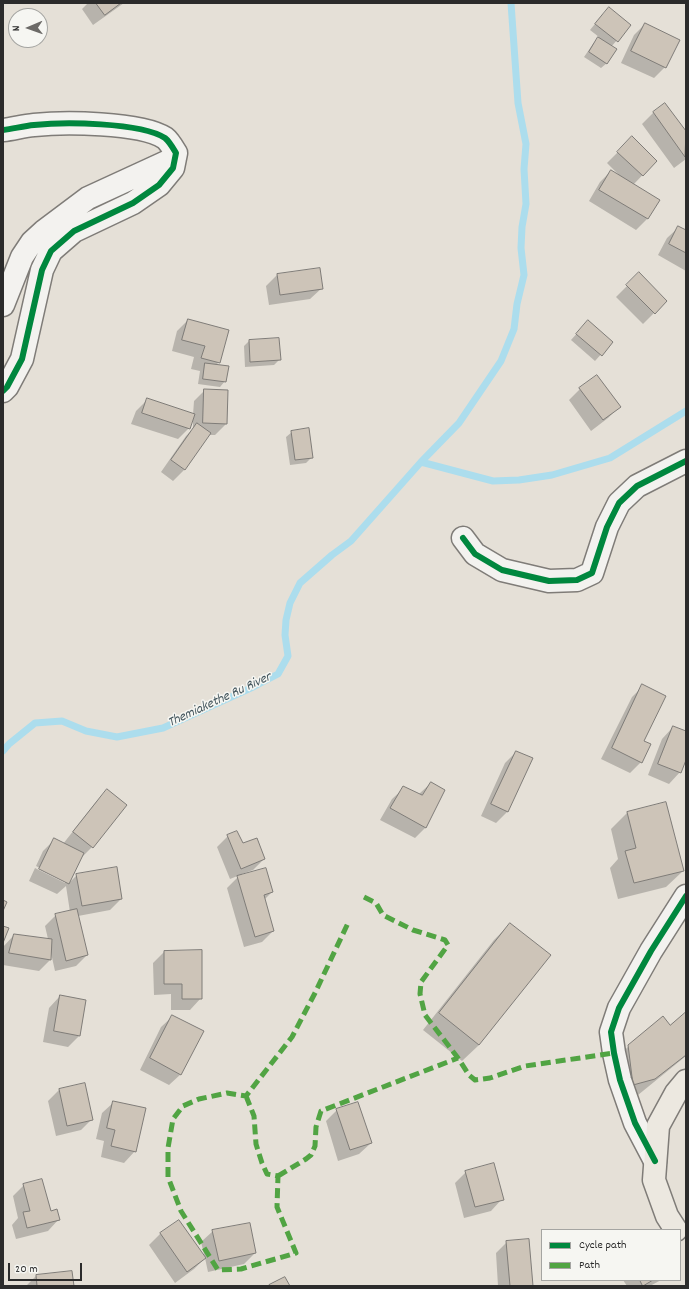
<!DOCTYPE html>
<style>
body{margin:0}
#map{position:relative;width:689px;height:1289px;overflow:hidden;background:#e5e0d7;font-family:Dekko,sans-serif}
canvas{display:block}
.frame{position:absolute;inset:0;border:4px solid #2b2b2b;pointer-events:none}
.legend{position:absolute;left:541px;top:1229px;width:140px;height:52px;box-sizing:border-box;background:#f6f6f2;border:1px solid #a5a5a2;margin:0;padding:5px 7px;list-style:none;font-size:12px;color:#2b2b2b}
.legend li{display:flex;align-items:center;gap:8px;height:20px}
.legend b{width:20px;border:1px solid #a5a5a2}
.north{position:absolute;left:8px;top:8px;width:40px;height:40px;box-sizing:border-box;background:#f6f6f2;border:1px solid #a5a5a2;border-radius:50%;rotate:268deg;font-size:11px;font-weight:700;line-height:16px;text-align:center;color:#2b2b2b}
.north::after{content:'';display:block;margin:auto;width:14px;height:18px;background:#6c6a67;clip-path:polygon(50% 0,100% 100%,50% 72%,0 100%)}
.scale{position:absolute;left:8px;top:1263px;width:74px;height:18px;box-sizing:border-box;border:2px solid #2b2b2b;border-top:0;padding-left:5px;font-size:12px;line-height:14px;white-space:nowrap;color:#2b2b2b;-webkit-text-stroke:3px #f6f6f2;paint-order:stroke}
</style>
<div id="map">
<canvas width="689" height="1289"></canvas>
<div class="frame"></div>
<ul class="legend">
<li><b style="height:5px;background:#00873e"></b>Cycle path</li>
<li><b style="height:5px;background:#51a443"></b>Path</li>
</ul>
<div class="north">N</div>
<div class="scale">20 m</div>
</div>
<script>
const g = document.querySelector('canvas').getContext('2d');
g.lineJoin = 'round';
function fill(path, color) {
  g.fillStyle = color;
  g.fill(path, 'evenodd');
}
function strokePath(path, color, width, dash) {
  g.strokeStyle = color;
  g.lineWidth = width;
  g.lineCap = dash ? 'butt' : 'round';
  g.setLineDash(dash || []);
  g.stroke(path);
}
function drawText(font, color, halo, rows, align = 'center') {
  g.font = font + ' Dekko,sans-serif';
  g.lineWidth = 3;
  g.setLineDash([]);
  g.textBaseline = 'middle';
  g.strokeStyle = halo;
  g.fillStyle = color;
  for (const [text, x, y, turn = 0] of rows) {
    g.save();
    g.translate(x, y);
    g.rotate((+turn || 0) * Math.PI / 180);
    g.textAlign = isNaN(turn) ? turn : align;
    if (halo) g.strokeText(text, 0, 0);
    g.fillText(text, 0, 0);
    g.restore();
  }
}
fill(new Path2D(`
 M88 3H124L93 25 82 9Z
 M603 14 630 25 611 47 607 63 601 68 584 57 593 44 599 37 590 30Z
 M645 24 665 67 654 78 621 63 634 35Z
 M665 104 686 133V159L674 168 642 124 653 113Z
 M632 138 656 161 633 185 659 200 647 219 636 230 589 201 600 182 611 171 619 175 607 163Z
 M679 227 686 231V271L658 255 667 238Z
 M639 274 666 301 643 324 616 297Z
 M277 275 322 288 310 299 269 305 266 286Z
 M188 320 219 362 215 366 225 381 220 387 198 384 200 371 191 369 194 357 172 351 177 331Z
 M588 321 612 342 595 361 571 340Z
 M249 341 280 359 274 365 245 367 244 346Z
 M580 389 619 407 608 418 591 431 569 400Z
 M205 390 227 391 226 424 215 435H208L184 470 173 481 161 472 186 436 193 429V419L189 428 178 439 131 424 136 411 147 400 193 415 194 401Z
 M292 432 312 457 306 463 290 465 286 437Z
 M643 686 641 762 630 773 601 759 632 697Z
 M673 727 686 733V758L680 772 669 784 648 775 662 739Z
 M516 752 531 759 507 812 496 823 481 816 505 763Z
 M431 783 426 827 415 838 380 820 392 799 404 788 419 794Z
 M107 791 92 847 81 858 69 883 77 875 121 899 110 910 78 916 87 955 76 966 55 971 51 953 50 960 39 971 3 965V947L14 935 48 939 45 926 56 915 70 912 66 886 57 894 29 881 35 868 65 883V881L36 866 43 851 54 840 63 844 96 802Z
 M665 803 683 871 666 887 618 899 610 868 618 859 611 829 627 813Z
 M228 836 264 859 253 870 242 874V876L272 892 264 900 273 931 262 942 244 947 227 888 240 875 230 879 217 847Z
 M510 924 479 1045 462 1061 423 1030 494 940Z
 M164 952 201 998 190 1010H171V994L154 995 153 963Z
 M60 996 79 1036 68 1047 43 1042 49 1008Z
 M686 1013V1056L638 1095 617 1101 612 1062 629 1046 670 1026Z
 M173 1016 181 1074 169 1085 140 1070 161 1027Z
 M84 1084 92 1119 81 1130 56 1136 48 1101 59 1090Z
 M114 1102 135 1151 124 1163 101 1157 104 1141 96 1139 102 1113Z
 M337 1110 371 1143 359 1154 338 1161 326 1121Z
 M466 1172 502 1199 491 1211 464 1218 455 1183Z
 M24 1185 50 1212 59 1219 48 1231 16 1239 12 1225 18 1218 13 1196Z
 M179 1221 205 1258 201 1242 213 1231 255 1253 244 1264 208 1272 205 1258 194 1269 175 1283 149 1245 160 1234Z
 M507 1242 532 1286H498L496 1253Z
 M36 1276 73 1286H26Z
 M623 1280H661L650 1286H627Z`), '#0003');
strokePath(new Path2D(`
 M421 462 493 481 519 480 552 475 610 458 686 411
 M3 751 9 744 35 723 62 721 86 731 117 737 163 728 253 687 278 674 288 656 285 635 286 620 290 603 300 583 332 555 351 541 421 462 459 423 501 361 514 329 517 304 524 275 521 248 522 227 526 204 524 169 526 144 518 103 511 3`), '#acdded', 7);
const building = new Path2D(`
 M96 3H121L105 15Z
 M609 7 631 25 618 42 595 24Z
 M645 23 680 40 666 68 631 51Z
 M598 37 617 49 607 64 589 52Z
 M665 103 686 131 685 157 653 112Z
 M632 136 657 161 643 176 617 152Z
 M611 170 660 200 648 219 599 190Z
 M678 226 686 230V253L669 244Z
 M320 268 323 289 280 295 277 274Z
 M639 272 667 301 655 314 626 285Z
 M188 319 229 330 220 363 201 358 205 346 182 340Z
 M588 320 613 342 602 356 576 334Z
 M279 338 281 360 250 362 249 340Z
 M205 363 229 366 226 382 203 379Z
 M597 375 621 407 603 420 579 388Z
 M204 389 228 390 227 424 203 423Z
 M147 398 195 414 190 429 142 413Z
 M197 423 211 433 185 470 171 460Z
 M309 428 313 458 295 460 291 431Z
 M642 684 666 696 644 741 651 744 642 763 612 748Z
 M673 726 686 731V760L681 773 658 764Z
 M516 751 533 758 508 812 491 804Z
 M431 782 445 790 426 828 390 808 403 786 422 795Z
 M107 789 127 805 93 848 73 832Z
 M666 802 684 871 634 883 625 851 636 848 627 812Z
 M237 831 243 843 257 838 265 859 241 869 227 835Z
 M54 838 84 853 69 884 39 869Z
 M117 867 122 899 82 906 76 874Z
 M266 868 273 892 264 895 274 931 255 937 237 876Z
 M3 900 7 902 3 911Z
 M77 909 88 955 66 961 55 914Z
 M510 923 551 955 479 1045 439 1013Z
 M3 926 9 928 3 943Z
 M14 934 52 939 51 960 9 953Z
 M202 950V999H182V984H164V951Z
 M60 995 86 1000 80 1036 54 1031Z
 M686 1012V1055L655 1079 633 1085 628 1045 663 1016 670 1025Z
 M172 1015 204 1031 181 1075 150 1058Z
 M85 1083 93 1120 67 1126 59 1089Z
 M113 1101 146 1108 136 1152 111 1146 115 1130 107 1128Z
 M358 1102 372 1143 350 1150 336 1109Z
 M494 1163 504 1200 475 1207 465 1171Z
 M42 1179 51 1211 57 1209 60 1220 27 1228 23 1212 30 1211 23 1184Z
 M179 1220 206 1258 187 1272 160 1233Z
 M250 1223 256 1253 219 1261 212 1230Z
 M529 1239 533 1286H510L506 1241Z
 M72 1271 74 1286H37L36 1275Z
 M285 1277 290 1286H269V1285Z
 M640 1280H653L643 1286Z`);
fill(building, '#cdc4b8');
strokePath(building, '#7f7c78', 1);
const minor = new Path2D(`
 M3 130C13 129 23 126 34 125 63 122 140 122 165 138 169 141 173 148 176 153L173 168 159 185 133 203 74 231 51 251 42 270 22 359 7 387 3 391
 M3 305 22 257 32 242 44 231 88 198 175 158
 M463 538 475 554 502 570 549 581 577 580 592 573 607 527 619 503 637 486 686 461
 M655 1161 635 1123 620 1080 614 1053 611 1032 619 1008 651 951 686 896`);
const major = new Path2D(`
 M676 1230 667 1216 654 1180 658 1126 676 1093 686 1081`);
strokePath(minor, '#7f7c78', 25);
strokePath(major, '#7f7c78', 25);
strokePath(minor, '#f3f2ef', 22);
strokePath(major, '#ece8e0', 22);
strokePath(new Path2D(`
 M364 897 376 903 383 915 413 930 445 940 448 945 421 982 420 994 425 1015 458 1058 469 1075 475 1080 490 1078 525 1066 614 1053
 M246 1096 254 1116 256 1144 262 1163 267 1174 278 1176 277 1207 296 1253 241 1269 218 1270 181 1211 168 1177V1148L173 1119 183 1106 199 1099 227 1093 246 1096 292 1037 315 993 349 921
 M278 1176 306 1159 311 1155 315 1146 316 1127 321 1111 458 1058`), '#51a443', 5, [10, 5]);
strokePath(new Path2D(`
 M3 130C13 129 23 126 34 125 63 122 140 122 165 138 169 141 173 148 176 153L173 168 159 185 133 203 74 231 51 251 42 270 22 359 7 387 3 391
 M463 538 475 554 502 570 549 581 577 580 592 573 607 527 619 503 637 486 686 461
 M655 1161 635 1123 620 1080 614 1053 611 1032 619 1008 651 951 686 896`), '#00873e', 6);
drawText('italic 14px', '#45575e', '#f6f6f2', [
 ["Themiakethe Ru River",220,701,-25]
]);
</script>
